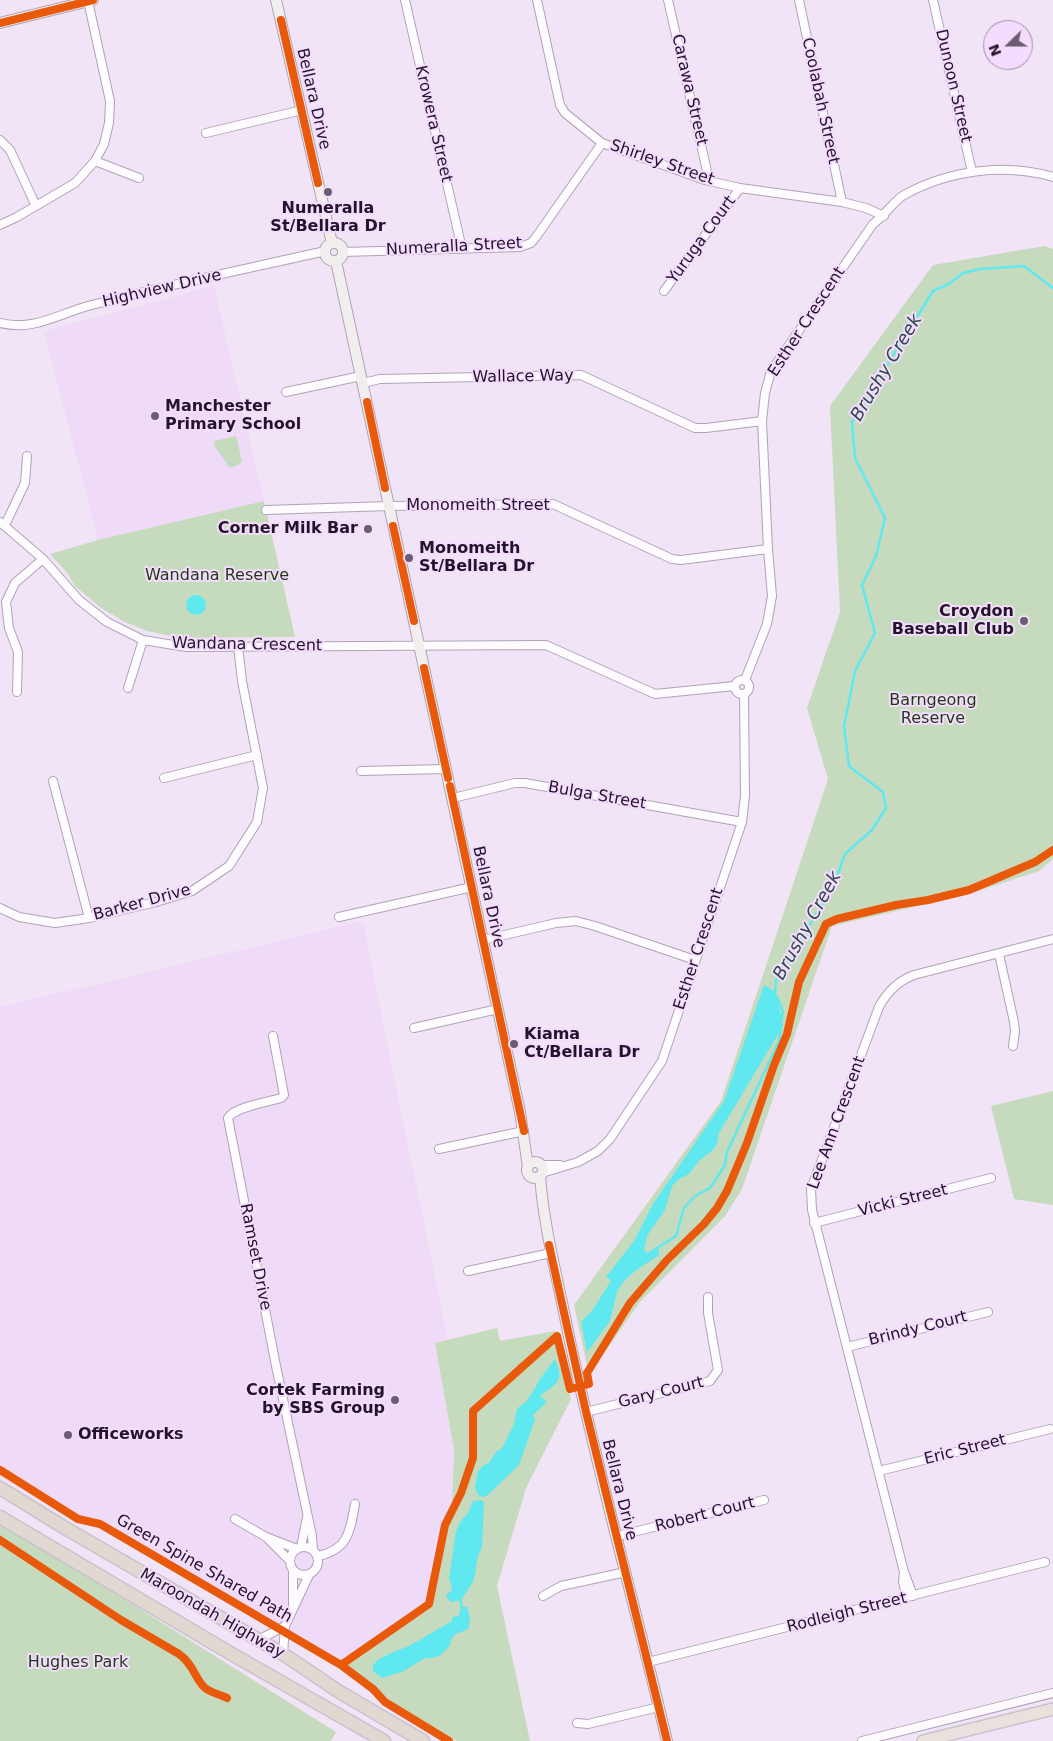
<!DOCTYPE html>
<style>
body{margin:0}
#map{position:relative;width:1053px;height:1741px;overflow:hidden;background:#f0e4f6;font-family:"DejaVu Sans",sans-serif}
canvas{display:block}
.north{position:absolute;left:983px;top:20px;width:50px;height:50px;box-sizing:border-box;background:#f4dcfe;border:1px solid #a08ca9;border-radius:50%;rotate:248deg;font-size:14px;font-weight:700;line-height:20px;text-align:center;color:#231429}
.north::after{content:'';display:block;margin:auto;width:18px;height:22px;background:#6b5d71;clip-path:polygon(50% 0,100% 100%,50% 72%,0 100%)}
</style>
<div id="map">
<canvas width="1053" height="1741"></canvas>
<div class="north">N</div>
</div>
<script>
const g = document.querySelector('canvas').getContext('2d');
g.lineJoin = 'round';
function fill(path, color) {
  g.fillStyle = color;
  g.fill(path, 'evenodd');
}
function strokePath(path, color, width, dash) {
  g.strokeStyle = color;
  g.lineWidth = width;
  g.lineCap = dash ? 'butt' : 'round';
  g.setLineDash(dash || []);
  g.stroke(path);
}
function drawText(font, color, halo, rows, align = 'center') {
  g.font = font + ' "DejaVu Sans",sans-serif';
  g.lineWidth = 4;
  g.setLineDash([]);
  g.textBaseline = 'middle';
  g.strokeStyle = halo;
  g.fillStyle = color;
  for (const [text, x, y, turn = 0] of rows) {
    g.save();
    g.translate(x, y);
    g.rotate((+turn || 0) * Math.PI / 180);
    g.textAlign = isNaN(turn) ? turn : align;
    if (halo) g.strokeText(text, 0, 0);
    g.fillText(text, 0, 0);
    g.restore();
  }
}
fill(new Path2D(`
 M214 286 264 501 98 540 44 331Z
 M363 921 390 1058 448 1340 435 1343 454 1450 452 1506 439 1535 426 1602 341 1662 110 1528 100 1520 95 1522 80 1515 0 1467V1007Z`), '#efdbf8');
fill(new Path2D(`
 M1045 246 1053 249V859L1039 871 969 894 832 926 742 1189 725 1216 639 1303 589 1375 574 1305 721 1101 828 779 807 708 840 612 830 406 933 265Z
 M236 436 242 461 238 465 230 468 215 447 214 441Z
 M264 501 295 637 181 638 147 631 125 622 101 608 75 586 68 574 50 554 98 540Z
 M1053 1091V1205L1014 1199 991 1106Z
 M497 1328 500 1341 555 1331 571 1399 526 1488 497 1586 530 1741H457L394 1703 341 1662 426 1602 439 1535 452 1506 454 1450 435 1343Z
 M0 1521 336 1732 331 1741H0Z`), '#c6dabd');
fill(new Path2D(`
 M186 605a10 10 0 1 1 20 0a10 10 0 1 1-20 0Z
 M764 985 776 992 783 1026 719 1133 717 1144 712 1151 699 1161 689 1174 679 1179 672 1186 665 1210 647 1236 644 1250 648 1254 659 1249V1255L635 1271 624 1281 617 1292 610 1321 587 1352 581 1322 591 1312 611 1281 606 1277 634 1241 653 1204 724 1101Z
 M555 1359C566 1382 555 1384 540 1396L547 1402 533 1415 535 1420 519 1465 488 1495 483 1497 478 1495 475 1488 478 1471 485 1464 489 1463 496 1452 503 1447 514 1424 516 1412 519 1407 527 1401 540 1379Z
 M481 1500 484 1502 482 1547 478 1556 474 1580 461 1600 452 1602 448 1600 446 1595 451 1591 452 1587 449 1579 456 1531 461 1521 468 1513 473 1501Z
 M462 1607H467C470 1615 471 1621 468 1629L456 1634 451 1639 450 1645 441 1655 432 1658H425L404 1671 382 1678 373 1671V1665L379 1659 391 1653 409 1646 452 1621V1617L458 1616Z`), '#60e8f0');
strokePath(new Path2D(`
 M775 992 776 980 834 885 845 854 872 830 886 808 883 792 849 766 844 726 855 671 875 633 862 585 876 556 885 518 855 458 852 422 933 291 949 284 963 273 980 269 1024 266 1053 288
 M777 997 783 1012 781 1023
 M646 1255 676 1236 684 1208 695 1196 710 1188 725 1165 727 1152 779 1041 781 1028
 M460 1598 462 1609`), '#60e8f0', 2.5);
const minor = new Path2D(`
 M405 0 462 249
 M537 0 560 105 565 113 602 143 705 180 740 188 842 202 866 208 884 216
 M668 0 707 171 705 180
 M799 0 842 202
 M933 0 972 172
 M206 133 302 110
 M0 140 10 150 36 206
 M95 161 139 178
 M0 225 17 217 75 183 95 161 104 144 109 123 110 101 88 1
 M343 252 520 247 531 243 536 237 602 143
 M664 291 740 188
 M0 323C34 331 56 315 88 306 166 285 246 269 325 251
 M363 383 380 379 581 375 695 428H706L762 421
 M286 392 361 376
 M266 510 389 506 553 504 672 559 681 560 768 549
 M0 522 43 559 79 600 107 622 143 640 186 647 546 645 655 694 734 686
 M5 525 25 483 27 456
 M735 687a7 7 0 1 1 14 0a7 7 0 1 1-14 0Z
 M745 680 767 624 772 596 768 549 762 421 765 393 771 371 873 224C883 217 895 200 904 195 949 170 1004 163 1053 177
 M128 688 143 640
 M17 692 18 652 9 628 6 602 15 583 43 559
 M361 771 446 769
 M164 778 257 755
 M53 781 89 918
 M453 798 515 783H525L742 822
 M0 908 19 917 55 923 89 918 156 902 192 891 229 866 257 822 263 788 242 681 238 646
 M339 917 472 887
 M483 940 556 923 576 921 595 926 695 960
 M999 954 1014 1022 1015 1031 1013 1046
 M414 1028 498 1009
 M273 1036 284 1095 281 1098C268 1102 234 1107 228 1118L276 1366 312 1536 313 1549
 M439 1149 524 1131
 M541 1165H560
 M542 1173 578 1162 598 1151 610 1139 662 1061 742 822 745 796 744 694
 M814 1223 991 1178
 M468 1271 551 1253
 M847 1347 988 1312
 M586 1412 710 1381 718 1370 708 1313V1297
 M879 1471 1050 1429
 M235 1519 266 1537 297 1549
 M617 1536 764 1500
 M269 1540 290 1561
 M290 1561a14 14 0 1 1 28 0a14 14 0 1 1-28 0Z
 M301 1547 307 1517
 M318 1556C349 1549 350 1531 355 1504
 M293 1570V1605
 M905 1574 913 1596
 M543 1596 561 1586 626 1572
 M907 1598 903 1582 904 1572 812 1210 811 1189 879 1007C887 992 898 981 914 975L1053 939
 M258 1640 285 1626
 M283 1654 285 1626 309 1575
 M648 1662 1045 1562
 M577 1723 588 1724 659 1707
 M862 1741 1053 1693`);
const secondary = new Path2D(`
 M276 0 332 243
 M0 23 93 0
 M325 252a9 9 0 1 1 18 0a9 9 0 1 1-18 0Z
 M336 261 520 1112 528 1167
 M527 1170a8 8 0 1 1 16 0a8 8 0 1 1-16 0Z
 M540 1176C544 1229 558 1280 568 1332 597 1470 635 1605 667 1741`);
const primary = new Path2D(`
 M923 1741 1053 1709`);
const trunk = new Path2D(`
 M0 1488 65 1528 283 1654 338 1691 423 1741
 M0 1517 230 1653 384 1741`);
strokePath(minor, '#afa3b5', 10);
strokePath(secondary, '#afa3b5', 12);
strokePath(primary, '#c9c2cd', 14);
strokePath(trunk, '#c9c2cd', 15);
strokePath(minor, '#fdfbfe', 8);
strokePath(secondary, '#f3eeee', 10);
strokePath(primary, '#e8e1dc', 11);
strokePath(trunk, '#e1d9d1', 12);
strokePath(new Path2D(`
 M281 20 318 183
 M0 23 93 0
 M367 402 385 488
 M393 526 414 621
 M424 668 448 778
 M450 786 524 1131
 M549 1245 586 1412 667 1741
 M0 1470 78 1519 100 1524 341 1665
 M0 1540 121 1620 179 1654C194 1665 194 1677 204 1687 210 1693 220 1694 227 1698
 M449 1741 385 1702 373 1689 341 1665 429 1604 445 1525 461 1493 473 1458V1411L557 1336 570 1389 589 1384 587 1373 630 1303 667 1260 704 1224 717 1208 727 1191 747 1143 774 1065 787 1034 799 982 826 924 837 919 896 905 928 900 969 890 1035 862 1053 850`), '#e8590c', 8);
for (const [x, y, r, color] of [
 [328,192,5,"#6b5d71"],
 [155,416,5,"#6b5d71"],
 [368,529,5,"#6b5d71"],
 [409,558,5,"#6b5d71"],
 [1024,621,5,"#6b5d71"],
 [514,1044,5,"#6b5d71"],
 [395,1400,5,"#6b5d71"],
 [68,1435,5,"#6b5d71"]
]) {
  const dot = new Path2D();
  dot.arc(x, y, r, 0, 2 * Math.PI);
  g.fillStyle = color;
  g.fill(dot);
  strokePath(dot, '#f4dcfe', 2);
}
drawText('16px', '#231429', '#f4dcfe', [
 ["Dunoon Street",953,86,77],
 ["Carawa Street",689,90,77],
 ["Bellara Drive",313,99,77],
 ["Coolabah Street",820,101,78],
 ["Krowera Street",433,124,77],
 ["Shirley Street",662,163,19],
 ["Yuruga Court",702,240,-54],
 ["Numeralla Street",454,247,-3],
 ["Highview Drive",162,289,-13],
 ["Esther Crescent",807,322,-57],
 ["Wallace Way",523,377,-1],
 ["Monomeith Street",478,506],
 ["Wandana Crescent",247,645,1],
 ["Bulga Street",597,796,10],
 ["Bellara Drive",488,897,78],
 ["Barker Drive",142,903,-15],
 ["Esther Crescent",699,949,-72],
 ["Lee Ann Crescent",837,1123,-70],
 ["Vicki Street",903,1201,-14],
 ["Ramset Drive",255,1257,79],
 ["Brindy Court",918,1329,-14],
 ["Gary Court",661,1393,-14],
 ["Eric Street",965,1450,-14],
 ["Bellara Drive",619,1490,76],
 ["Robert Court",705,1515,-14],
 ["Green Spine Shared Path",204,1569,30],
 ["Rodleigh Street",847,1613,-14],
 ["Maroondah Highway",212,1614,30]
]);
drawText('bold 16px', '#231429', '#f4dcfe', [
 ["Numeralla",328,209,"center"],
 ["St/Bellara Dr",328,227,"center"],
 ["Manchester",165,407],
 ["Primary School",165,425],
 ["Corner Milk Bar",358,529,"right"],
 ["Monomeith",419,549],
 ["St/Bellara Dr",419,567],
 ["Croydon",1014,612,"right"],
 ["Baseball Club",1014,630,"right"],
 ["Kiama",524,1035],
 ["Ct/Bellara Dr",524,1053],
 ["Cortek Farming",385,1391,"right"],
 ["by SBS Group",385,1409,"right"],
 ["Officeworks",78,1435]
], 'left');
drawText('16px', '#1f3812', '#f4dcfe', [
 ["Wandana Reserve",217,576],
 ["Barngeong",933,701],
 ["Reserve",933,719],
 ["Hughes Park",78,1663]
]);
drawText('italic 18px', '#2e4a4a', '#f4dcfe', [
 ["Brushy Creek",887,368,-59],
 ["Brushy Creek",808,926,-61]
]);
</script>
